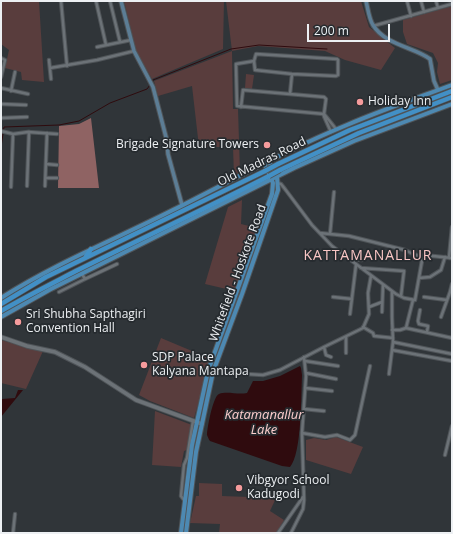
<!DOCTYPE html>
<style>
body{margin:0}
#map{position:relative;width:453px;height:534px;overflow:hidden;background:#303539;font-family:"Open Sans",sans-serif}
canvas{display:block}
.frame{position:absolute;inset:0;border:2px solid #edf0f3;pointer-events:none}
.scale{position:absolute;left:307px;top:24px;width:83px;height:18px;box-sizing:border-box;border:2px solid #edf0f3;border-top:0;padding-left:5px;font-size:12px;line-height:14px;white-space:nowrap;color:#edf0f3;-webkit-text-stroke:3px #262b2f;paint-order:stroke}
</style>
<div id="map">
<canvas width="453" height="534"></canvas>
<div class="frame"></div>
<div class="scale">200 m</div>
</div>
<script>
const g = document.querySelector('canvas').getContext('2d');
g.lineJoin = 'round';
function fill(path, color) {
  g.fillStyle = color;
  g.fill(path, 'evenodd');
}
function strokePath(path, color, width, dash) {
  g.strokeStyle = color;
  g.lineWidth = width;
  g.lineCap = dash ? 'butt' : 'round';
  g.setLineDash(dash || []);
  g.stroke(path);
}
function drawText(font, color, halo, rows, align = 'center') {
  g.font = font + ' "Open Sans",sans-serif';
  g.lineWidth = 3.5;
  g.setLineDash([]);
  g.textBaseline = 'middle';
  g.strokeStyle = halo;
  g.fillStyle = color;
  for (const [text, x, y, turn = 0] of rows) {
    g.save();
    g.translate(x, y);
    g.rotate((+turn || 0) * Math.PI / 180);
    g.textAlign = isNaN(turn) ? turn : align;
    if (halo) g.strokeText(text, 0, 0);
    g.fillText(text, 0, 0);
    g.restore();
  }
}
fill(new Path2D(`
 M1 1H39L44 82 22 80 21 72 5 68 9 50 1 44Z
 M124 1H224L223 49 152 79 136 51Z
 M226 1H361L369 27 395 48 381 70 345 60 325 51 258 46 232 51 233 109H238L240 172 234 176 233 147H199L192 86 158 96 154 81 232 51Z
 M452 6V80L440 84 437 72 438 63 433 53 407 44 403 32V20Z
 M246 74 254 75 252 89 245 88Z
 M242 200 241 224 257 228 235 291 205 284 228 207Z
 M161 338 211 359 194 418 150 401 139 395Z
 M1 340 43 351 26 389 1 383Z
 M155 411 192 425 187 450 184 451 181 467 152 465Z
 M336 437 363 447 351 474 306 460V440L314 438 326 440Z
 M199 483 222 484V496L276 498 270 511 284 520 277 533H219L220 524 190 523 196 496H199Z`), '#593d3d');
fill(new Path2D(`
 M91 118 99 188H58L59 126 79 124Z`), '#8f6363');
fill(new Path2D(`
 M300 366 301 368 302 375C301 394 302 454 290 467L282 466 210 441C209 440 208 437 207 435 207 429 213 396 219 394 227 391 238 395 247 393L253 381H263L280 376Z
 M18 390H23L1 417V398L2 399 15 398Z`), '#2f0b0e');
strokePath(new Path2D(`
 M152 82 153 80 231 49 259 45 327 49
 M1 147 4 127 59 125 79 121 110 103 147 89 150 85`), '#2f0b0e', 1);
const minor = new Path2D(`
 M61 1 67 66
 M96 1 106 45
 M110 1 120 42
 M407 1 411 16
 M421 1 424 12
 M436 1 438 8
 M373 26 452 4
 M97 47 131 40
 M1 58 5 60 1 77
 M49 60 51 79
 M50 68 97 60 134 51
 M1 88 28 94
 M11 91 15 72
 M290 94 292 74
 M1 104 26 105
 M241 107 243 90 324 97 326 99 324 114 237 106 236 64 254 61 256 54 337 59 338 60V75L336 76 292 74 255 70 254 61
 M323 114 331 132
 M324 114 336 129
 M1 118 27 117
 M1 131 13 134 28 132 57 134
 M46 164 57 165
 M46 178H57
 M277 183 281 184 285 189 312 225 332 246 396 294 404 298 415 300 423 255 452 258
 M27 186 29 132
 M45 186 47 133
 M11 187 13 134
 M320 233 349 236 405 250 413 254 423 257
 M330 234 334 192
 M449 258 452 227
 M349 259 362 260
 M361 268 404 271 401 296
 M82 274 85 279 117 264
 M419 278 430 277 441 270 445 257
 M59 292 85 279
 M333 297 352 299
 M424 297 447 300
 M413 300 406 328 452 338
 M369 307 382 302
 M420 310 418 321 419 324 428 326 427 332
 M382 312 383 285
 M350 314 356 265
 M441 317 450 292 452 284
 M363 327 373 333 374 336 393 338
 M392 330H400L406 328
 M393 342 452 354
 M324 347 326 355 331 357
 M392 350 452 361
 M346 353V337
 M305 361 338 366
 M213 372 263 375 280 370 324 347 363 328 369 314 368 293 371 276
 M306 373 336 379
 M389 374 393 342 392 317V292
 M305 388 332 391
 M304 409 324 411
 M302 433 325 437 337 435 350 440 355 435 370 366
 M445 455 452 426
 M184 500 181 496 184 465 187 458 193 421
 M13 533 15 514
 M278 533 303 497
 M291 533 303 509 304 500 302 433 306 376 304 357`);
const tertiary = new Path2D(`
 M1 337 27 346 55 352 85 367 136 400 202 424`);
const secondary = new Path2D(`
 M121 1 134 51 153 87 167 141 168 154 182 205
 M366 1C368 9 369 19 373 25 385 45 414 47 430 59L434 81 438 90`);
const primary = new Path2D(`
 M1 298C56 263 116 239 173 210 231 181 288 149 347 125 382 110 417 98 452 85
 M1 317 51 289 294 168 354 141 452 104
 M181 533 192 445 208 371 272 194 273 183 266 167
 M186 533 196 452 213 372 242 294 278 190 277 177 269 162`);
const trunk = new Path2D(`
 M278 164 350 130 452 91
 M280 170 359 133 452 97
 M85 258 91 249
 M1 304 46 277 265 171
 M1 311C25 297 51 284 76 271 140 239 205 209 269 176`);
strokePath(minor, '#4f5458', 4.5);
strokePath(tertiary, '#4f5458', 5.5);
strokePath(secondary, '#4f5458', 5.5);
strokePath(primary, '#4f5458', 6);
strokePath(trunk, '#4f5458', 6);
strokePath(minor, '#6c7277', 2.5);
strokePath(tertiary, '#6c7277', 3.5);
strokePath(secondary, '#5c7d95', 3.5);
strokePath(primary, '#4d89b2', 4);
strokePath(trunk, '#4290c6', 4.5);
const trunkBridge = new Path2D(`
 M265 171 278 164
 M269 176 280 170`);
strokePath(trunkBridge, '#4f5458', 6, []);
strokePath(trunkBridge, '#4290c6', 4.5);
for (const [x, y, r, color] of [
 [360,102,4,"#f59b9c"],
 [267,145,4,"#f59b9c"],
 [18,322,4,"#f59b9c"],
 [144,365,4,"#f59b9c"],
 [239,488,4,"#f59b9c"]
]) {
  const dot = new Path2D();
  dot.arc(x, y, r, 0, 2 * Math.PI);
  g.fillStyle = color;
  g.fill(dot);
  strokePath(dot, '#262b2f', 1.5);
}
drawText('12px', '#edf0f3', '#262b2f', [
 ["Holiday Inn",368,102],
 ["Brigade Signature Towers",259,145,"right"],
 ["Sri Shubha Sapthagiri",26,315],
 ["Convention Hall",26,329],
 ["SDP Palace",152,358],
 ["Kalyana Mantapa",152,372],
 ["Vibgyor School",247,481],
 ["Kadugodi",247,495]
], 'left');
drawText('12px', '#edf0f3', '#262b2f', [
 ["Old Madras Road",262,162,-26],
 ["Whitefield - Hoskote Road",238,273,-70]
]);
drawText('italic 13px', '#fccecd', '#262b2f', [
 ["Katamanallur",264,415],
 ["Lake",264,430]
]);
g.letterSpacing = '1px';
drawText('14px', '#fac6c5', '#262b2f', [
 ["KATTAMANALLUR",368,256]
]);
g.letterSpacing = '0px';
</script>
